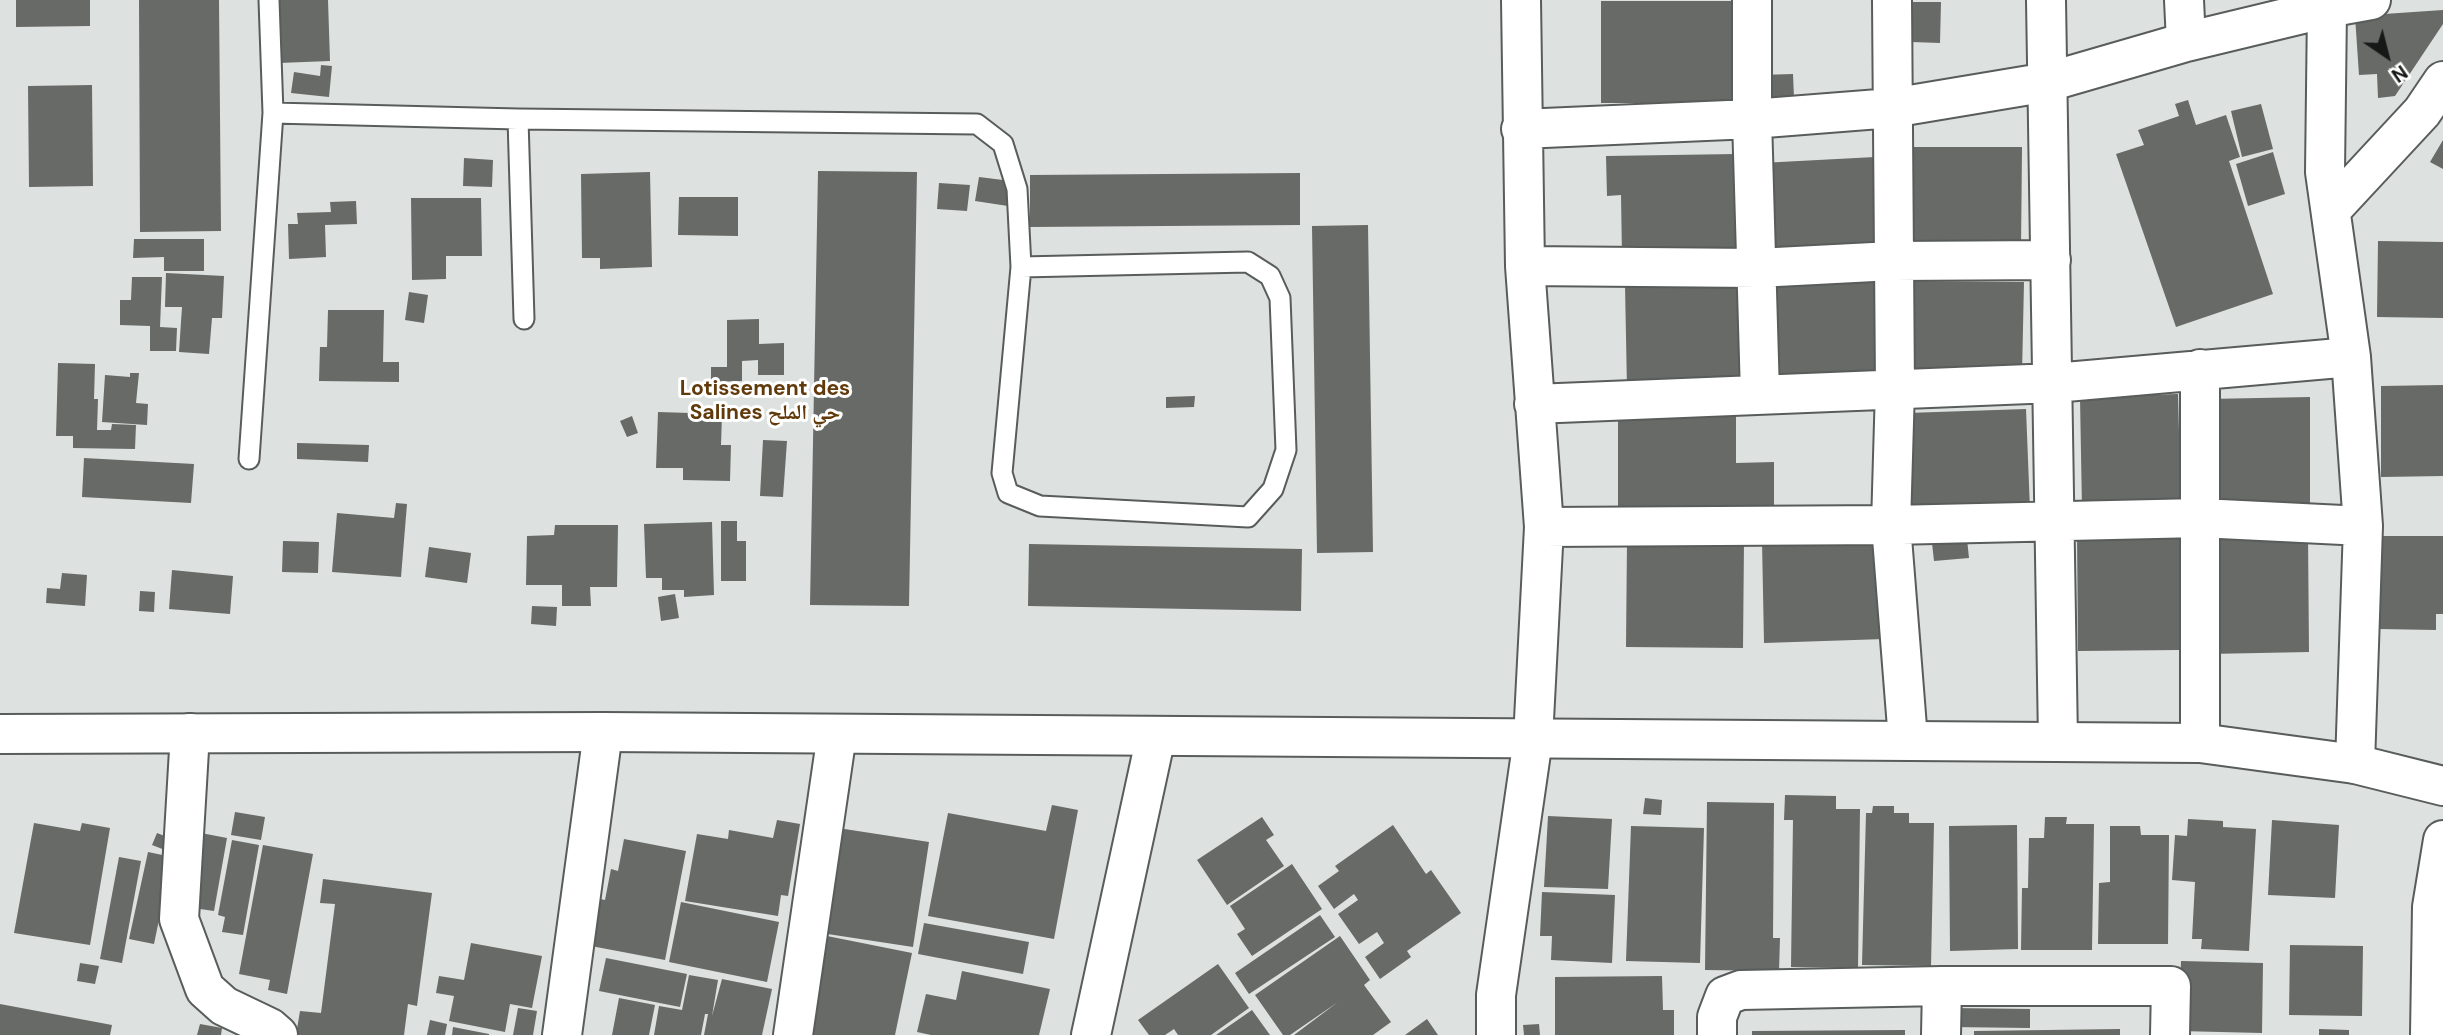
<!DOCTYPE html>
<meta charset="utf-8">
<style>
body{margin:0}
#map{position:relative;width:2443px;height:1035px;overflow:hidden;background:#dde1df;font-family:"DM Sans",sans-serif}
canvas{display:block}
.north{position:absolute;left:2352px;top:21px;width:70px;height:70px;-webkit-text-stroke:5px #fff;paint-order:stroke;rotate:145deg;font-size:19px;font-weight:700;line-height:28px;text-align:center;color:#161717}
.north::after{content:'';display:block;margin:auto;width:24px;height:32px;background:#161717;clip-path:polygon(50% 0,100% 100%,50% 72%,0 100%)}
</style>
<div id="map">
<canvas width="2443" height="1035"></canvas>
<div class="north">N</div>
</div>
<script>
const g = document.querySelector('canvas').getContext('2d');
g.lineJoin = 'round';
function fill(path, color) {
  g.fillStyle = color;
  g.fill(path, 'evenodd');
}
function strokePath(path, color, width, dash) {
  g.strokeStyle = color;
  g.lineWidth = width;
  g.lineCap = dash ? 'butt' : 'round';
  g.setLineDash(dash || []);
  g.stroke(path);
}
function drawText(font, color, halo, rows, align = 'center') {
  g.font = font + ' "DM Sans","Noto Naskh Arabic",sans-serif';
  g.lineWidth = 6;
  g.setLineDash([]);
  g.textBaseline = 'middle';
  g.strokeStyle = halo;
  g.fillStyle = color;
  for (const [text, x, y, turn = 0] of rows) {
    g.save();
    g.translate(x, y);
    g.rotate((+turn || 0) * Math.PI / 180);
    g.textAlign = isNaN(turn) ? turn : align;
    if (halo) g.strokeText(text, 0, 0);
    g.fillText(text, 0, 0);
    g.restore();
  }
}
fill(new Path2D(`
 M16 0H90V26L16 27Z
 M139 0H219L221 231 140 232Z
 M278 0H328L330 61 279 63Z
 M1601 1H1734V103H1601Z
 M1913 2H1941L1940 43 1912 42Z
 M2443 10V24L2395 96 2378 98 2377 74 2359 75 2355 16Z
 M321 65 332 66 329 97 291 93 294 72 320 76Z
 M1793 74 1794 98 1760 100 1759 75Z
 M92 85 93 186 29 187 28 86Z
 M2188 100 2196 125 2226 115 2240 157 2229 161 2273 294 2176 327 2116 154 2144 145 2138 130 2179 116 2175 104Z
 M2261 104 2273 149 2242 157 2231 111Z
 M2443 140V169L2430 162Z
 M1905 147H2022L2021 248H1904Z
 M2273 152 2285 194 2248 206 2236 164Z
 M1736 154 1737 255 1622 257 1621 195 1607 196 1606 156Z
 M1875 157 1880 252 1766 258 1761 163Z
 M464 158 493 160 492 187 463 186Z
 M818 171 917 172 909 606 810 605Z
 M650 172 652 267 600 269V258H582L581 174Z
 M1300 173V225L1030 227V175Z
 M979 177 1011 181 1008 206 975 201Z
 M939 183 970 185 967 211 937 209Z
 M679 197H738V236L678 235Z
 M411 198H481L482 256H446V279L412 280Z
 M356 201 357 224 325 225 326 257 289 259 288 224H298L297 213 331 212 330 202Z
 M1368 225 1373 552 1317 553 1312 226Z
 M134 239H204V271H164V257L133 258Z
 M2378 241 2443 242V318L2377 317Z
 M166 273 224 276 222 318H212L209 354 179 352 182 307H165Z
 M132 277H162L160 327 177 328 176 351H150V326L120 325V300H131Z
 M1907 281 2024 282 2022 374 1904 372Z
 M1739 282 1741 385 1627 389 1625 285Z
 M1879 282 1881 371 1767 374 1765 285Z
 M409 292 428 295 424 323 405 320Z
 M328 310H384L383 362H399V382L319 381 320 347H327Z
 M759 319V344L784 343V375H758V360L742 361V381L711 382V367H727V320Z
 M58 363 95 364 94 399H98L97 430H111L112 424 136 425 135 449 73 448V436H56Z
 M130 373H139L136 403 148 404 147 425 102 422 105 375 130 377Z
 M2443 385V476L2381 477V386Z
 M2178 394 2181 507 2082 510 2080 397Z
 M1195 396 1194 407 1166 408V397Z
 M2310 397V510L2208 511V399Z
 M1736 409V463L1774 462V513L1618 514V410Z
 M2026 409 2030 510 1910 515 1907 413Z
 M658 412 722 414 721 445H731L730 481 683 480V468H656Z
 M632 416 638 433 627 437 620 421Z
 M763 440 787 441 783 497 760 496Z
 M297 443 369 445 368 462 297 459Z
 M84 458 194 464 191 503 82 497Z
 M396 503 407 504 401 577 332 572 337 513 394 518Z
 M721 521H737V541H746V581H721Z
 M712 522 714 595 684 597V590H662V578H646L644 524Z
 M555 525H618L617 587H590L591 606H562V585H526L527 536 554 535Z
 M2180 529V650L2078 651 2077 530Z
 M2308 534 2309 652 2208 654 2207 535Z
 M2380 536H2443V614H2436V630L2379 629Z
 M1882 538 1884 639 1764 643 1762 541Z
 M1967 539 1969 558 1934 561 1932 543Z
 M283 541 319 542 318 573 282 572Z
 M1627 541 1744 542 1743 648 1626 647Z
 M1029 544 1302 549 1301 611 1028 606Z
 M429 547 471 553 467 583 425 577Z
 M172 570 233 576 230 614 169 609Z
 M62 573 87 575 85 606 46 603 47 588 60 589Z
 M140 591 155 592 154 612 139 611Z
 M675 594 679 618 661 621 658 597Z
 M532 606 557 607 556 626 531 624Z
 M1785 795 1836 796V809H1860L1858 968 1791 967 1793 820H1784Z
 M1645 798 1662 800 1661 815 1643 814Z
 M1707 802 1774 803 1773 938H1780L1779 971 1705 970Z
 M1052 805 1078 810 1054 939 928 916 948 813 1046 831Z
 M1873 806H1894V813H1909V823H1934L1931 966 1862 965 1866 813H1872Z
 M235 812 265 817 261 840 231 835Z
 M1548 816 1612 819 1608 889 1544 887Z
 M1262 817 1274 835 1266 840 1284 866 1227 905 1197 860Z
 M2045 817H2067L2066 824H2094L2092 950H2021L2022 888H2028L2029 838H2044Z
 M2188 819 2223 821V827L2256 829 2249 951 2201 949 2202 939H2192L2195 882 2172 880 2175 835 2187 836Z
 M777 820 800 824 788 896 781 895 778 916 685 901 697 834 728 839 729 830 773 838Z
 M2272 820 2339 825 2335 898 2268 895Z
 M34 823 80 831 82 823 110 828 90 945 14 933Z
 M1393 825 1426 874 1431 870 1461 913 1407 951 1411 957 1380 979 1365 957 1384 943 1377 932 1359 944 1338 914 1358 900 1354 894 1334 909 1318 886 1339 871 1335 866Z
 M2017 825 2018 949 1950 951 1949 826Z
 M1631 826 1704 828 1700 963 1626 961Z
 M2110 826H2140L2141 835H2169L2168 944H2098L2099 883 2110 882Z
 M838 828 929 842 913 947 821 933Z
 M157 833 175 840 170 852 152 845Z
 M201 833 227 838 214 911 200 909 197 924Z
 M624 839 686 851 665 960 591 946 600 899 605 900 611 869 618 871Z
 M232 840 259 845 243 935 222 932 225 917 218 915Z
 M263 845 313 854 287 994 268 990 270 980 239 974Z
 M148 852 172 857 154 944 129 939Z
 M119 857 141 861 122 963 100 959Z
 M1292 864 1322 909 1252 956 1237 934 1245 929 1230 906Z
 M323 879 432 893 417 1006 408 1004 404 1035H296L300 1011 321 1013 335 904 320 903Z
 M1542 892 1615 895 1612 963 1551 960 1552 936H1540Z
 M681 902 779 922 767 982 669 962Z
 M1320 915 1335 937 1249 994 1235 973Z
 M924 923 1029 942 1023 974 918 954Z
 M822 935 912 953 895 1035H801Z
 M1340 936 1370 980 1364 985 1391 1022 1373 1035H1294L1338 1002 1290 1035H1283L1255 995Z
 M471 943 542 956 532 1008 510 1004 505 1032 449 1021 454 996 436 993 439 976 464 980Z
 M2290 945 2363 946 2362 1016 2289 1015Z
 M606 958 687 974 680 1007 599 991Z
 M2181 961 2263 963 2262 1033 2179 1031Z
 M80 963 99 966 95 984 77 981Z
 M1218 964 1249 1008 1211 1035H1178L1174 1029 1165 1035H1149L1138 1020Z
 M962 971 1050 989 1039 1035H931L917 1032 926 994 956 1000Z
 M689 975 718 980 712 1016 722 979 772 989 762 1035H704L708 1014H705L701 1035H654L659 1006 682 1010Z
 M1662 976 1663 1010H1674V1035H1555V977Z
 M619 998 655 1005 649 1035H612Z
 M0 1004 112 1025 110 1035H0Z
 M518 1008 537 1011 533 1035H513Z
 M1951 1008 2030 1009V1028L1951 1027Z
 M1252 1010 1270 1035H1216Z
 M1427 1019 1438 1035H1405Z
 M430 1020 447 1024 445 1035H427Z
 M200 1024 222 1028 221 1035H197Z
 M1539 1024 1540 1035H1524L1523 1025Z
 M453 1027 489 1034V1035H452Z
 M2120 1029V1035H1974V1031Z
 M2319 1029 2349 1030V1035H2319Z
 M1905 1030V1035H1752V1031Z`), '#676a67');
const service = new Path2D(`
 M269 0 273 113 518 119 977 124 1003 144 1017 189 1021 267 1002 473 1008 493 1040 506 1248 517 1273 489 1286 450 1280 298 1270 276 1248 262 1021 267
 M518 119 524 319
 M249 459 273 113`);
const minor = new Path2D(`
 M1752 0V119L1760 394
 M1892 0 1895 388 1891 525 1908 740
 M2046 0 2058 741
 M2184 0 2186 42
 M2328 0 2327 8 2371 0
 M1521 129 1752 119 1892 108 2048 82 2186 42 2327 8 2325 172 2351 357 2363 526 2355 764
 M2331 210 2422 112 2443 81
 M1525 266 1757 268 1893 261 2051 260
 M1534 404 2054 383 2351 357
 M1544 527 1891 525 2200 518 2363 526
 M190 733 179 919 205 989 224 1006 270 1028 278 1035
 M2200 743V369
 M562 1035 603 732
 M793 1035 837 734
 M1091 1035 1156 736
 M1496 1035V995L1533 739 1544 527 1525 266 1521 0
 M1717 1035V1017L1725 996 1741 990 1942 986H2171L2170 1035
 M1941 1035 1942 986`);
const tertiary = new Path2D(`
 M2430 1035 2432 907 2443 840`);
const secondary = new Path2D(`
 M0 734 603 732 2200 743 2355 764 2443 786`);
strokePath(service, '#585c5a', 23);
strokePath(minor, '#585c5a', 42);
strokePath(tertiary, '#585c5a', 42);
strokePath(secondary, '#585c5a', 42);
strokePath(service, '#fff', 19);
strokePath(minor, '#fff', 38);
strokePath(tertiary, '#fff', 38);
strokePath(secondary, '#fff', 38);
drawText('bold 21px', '#613a0b', '#fff', [
 ["Lotissement des",765,389],
 ["Salines حي الملح",765,413]
]);
</script>
